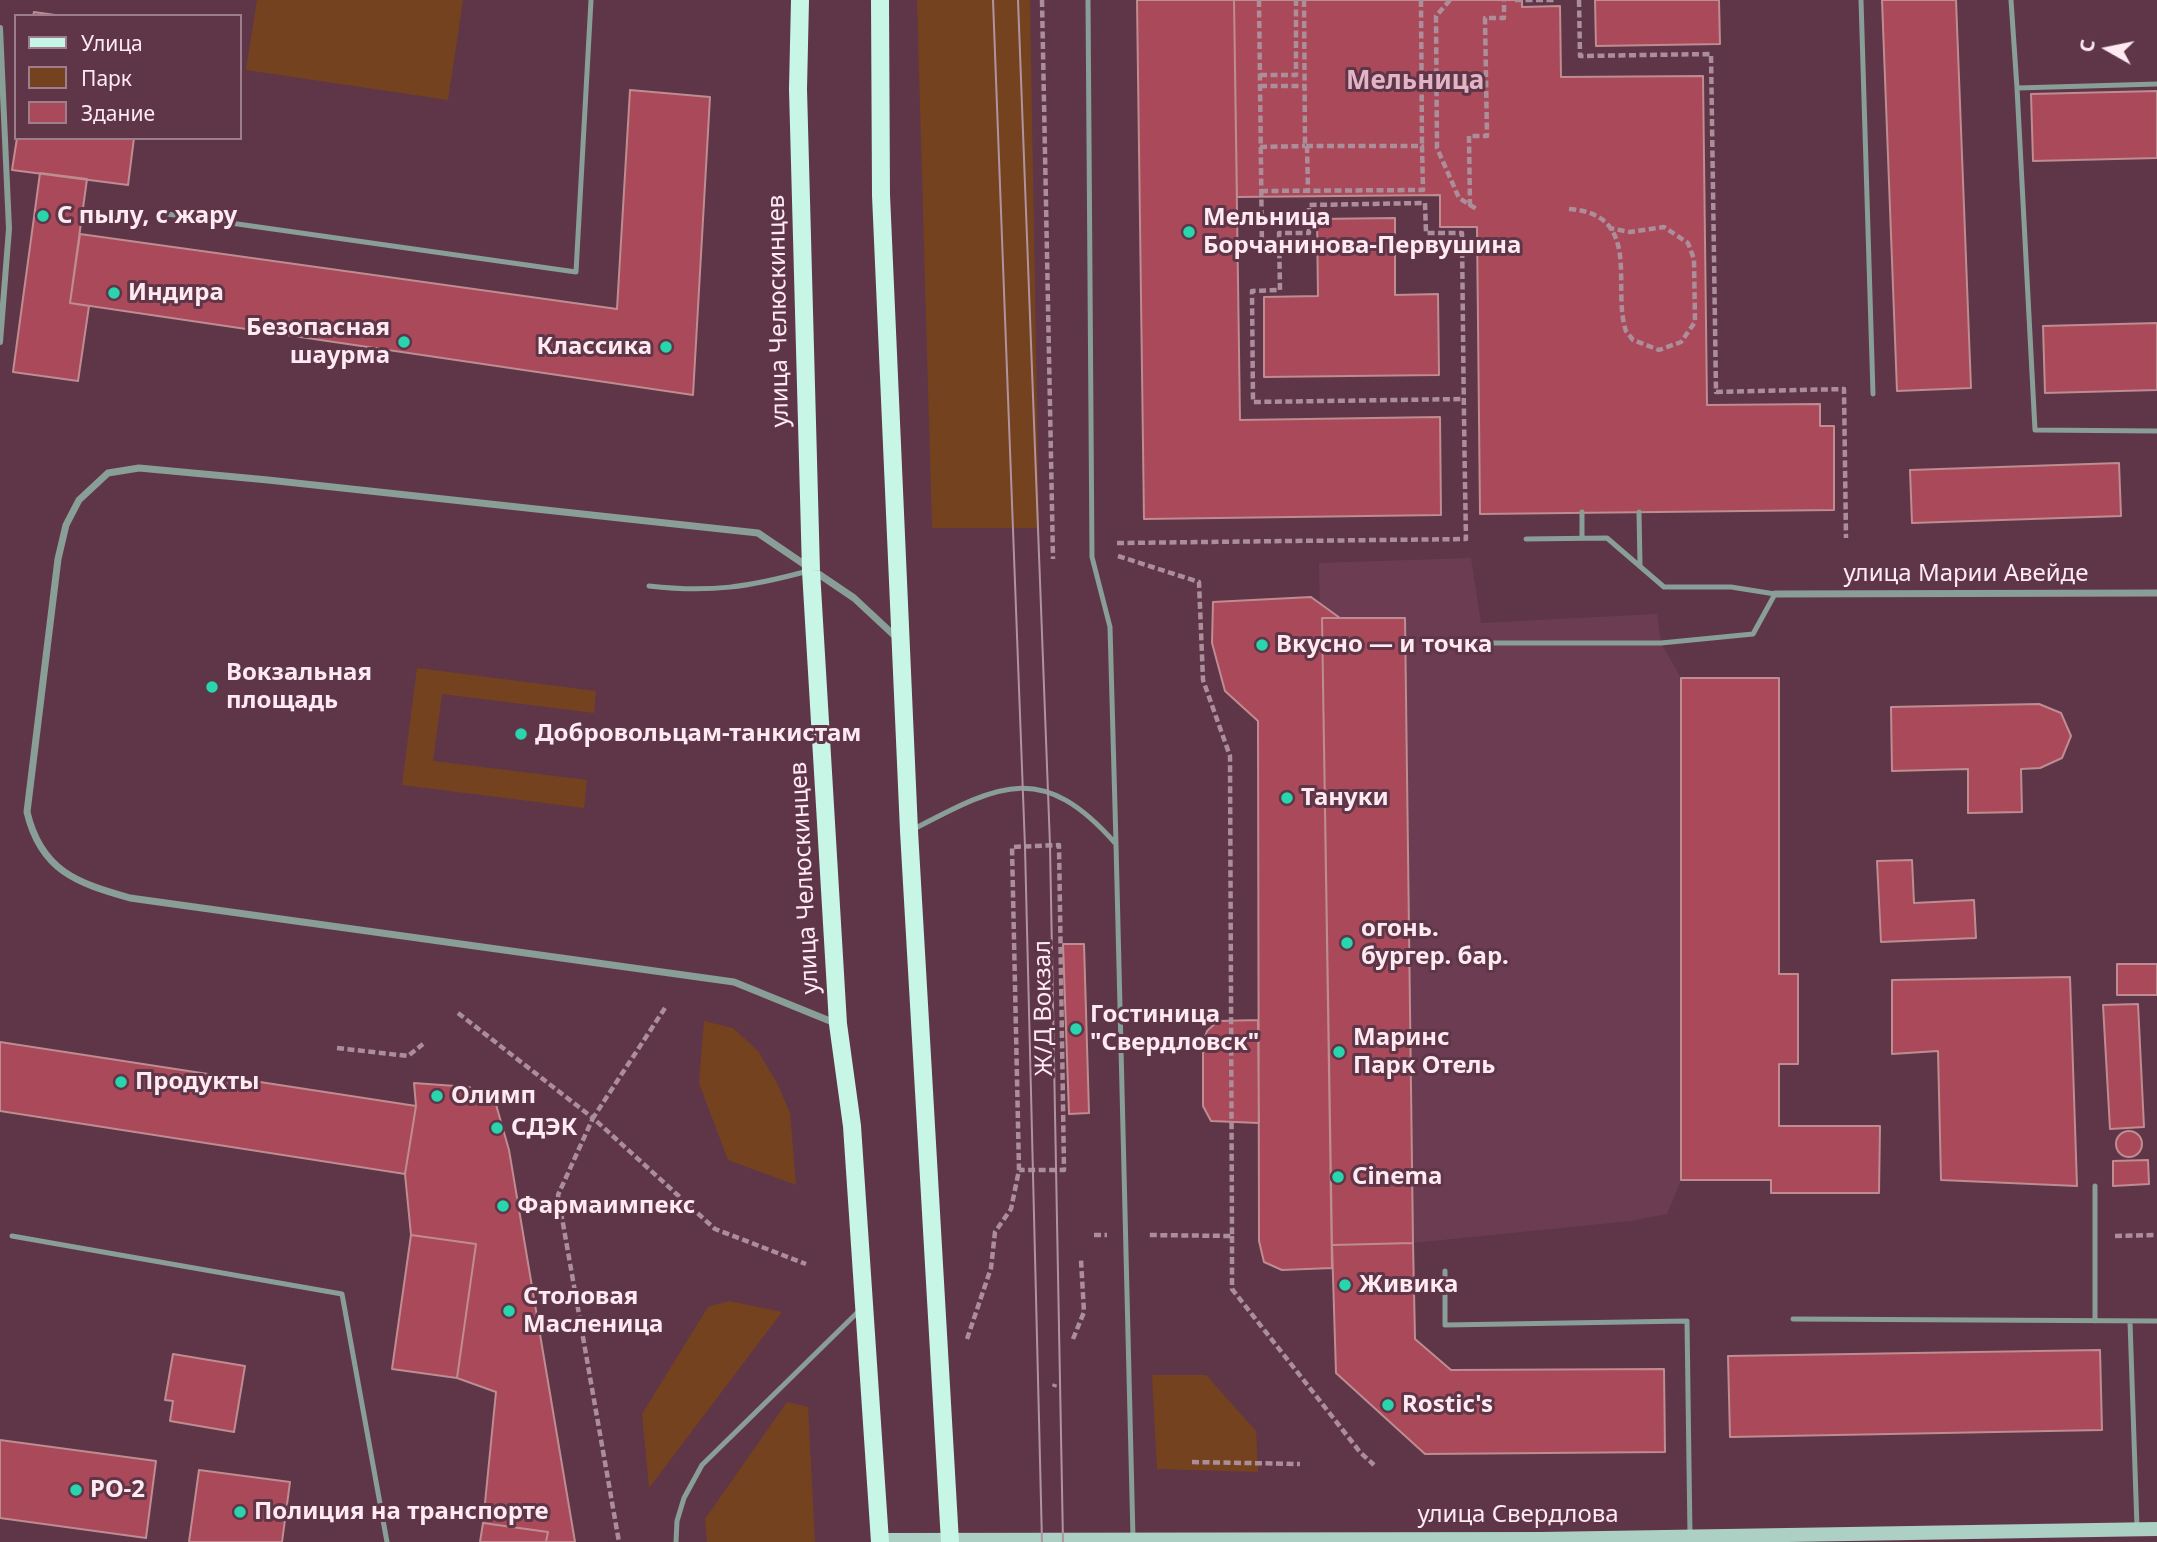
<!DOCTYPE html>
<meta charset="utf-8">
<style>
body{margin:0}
#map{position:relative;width:2157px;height:1542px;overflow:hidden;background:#5e3648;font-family:"Noto Sans",sans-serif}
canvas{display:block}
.legend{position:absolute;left:14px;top:14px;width:228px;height:126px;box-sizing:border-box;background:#5e3648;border:2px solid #9e7e8c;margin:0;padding:9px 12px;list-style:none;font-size:21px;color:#ffeaf2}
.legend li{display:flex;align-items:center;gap:14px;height:35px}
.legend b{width:35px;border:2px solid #9e7e8c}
.north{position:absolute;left:2073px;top:14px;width:70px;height:70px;-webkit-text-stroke:5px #5e3648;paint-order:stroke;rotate:279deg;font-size:19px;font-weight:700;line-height:28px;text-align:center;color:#ffeaf2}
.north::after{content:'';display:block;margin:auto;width:24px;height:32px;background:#ffeaf2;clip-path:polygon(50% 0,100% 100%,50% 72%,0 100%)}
</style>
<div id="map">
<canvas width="2157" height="1542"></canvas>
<ul class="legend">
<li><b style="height:9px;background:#c8f6e6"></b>Улица</li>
<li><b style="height:19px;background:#75421f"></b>Парк</li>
<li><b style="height:19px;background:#aa4959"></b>Здание</li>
</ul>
<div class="north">С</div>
</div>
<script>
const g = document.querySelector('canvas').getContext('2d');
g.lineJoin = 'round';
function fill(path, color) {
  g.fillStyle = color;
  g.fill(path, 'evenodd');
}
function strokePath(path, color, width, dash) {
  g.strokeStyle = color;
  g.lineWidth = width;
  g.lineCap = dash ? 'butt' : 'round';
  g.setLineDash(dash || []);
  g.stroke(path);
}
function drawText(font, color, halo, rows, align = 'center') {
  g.font = font + ' "Noto Sans",sans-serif';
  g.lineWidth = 6;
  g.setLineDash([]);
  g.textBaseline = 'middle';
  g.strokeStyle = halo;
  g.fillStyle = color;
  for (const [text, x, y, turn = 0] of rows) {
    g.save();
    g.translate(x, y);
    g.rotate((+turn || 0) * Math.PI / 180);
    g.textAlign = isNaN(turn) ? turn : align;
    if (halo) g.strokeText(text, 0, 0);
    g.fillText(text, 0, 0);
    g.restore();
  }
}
fill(new Path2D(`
 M1471 558 1481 623 1657 614 1661 643 1681 678V1180L1667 1214 1630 1221 1413 1243 1332 1245 1319 563Z`), '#6c3d52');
fill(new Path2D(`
 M257 0H463L448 100 246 70Z
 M917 0H1030L1039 528H932Z
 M417 668 596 691 594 713 442 694 433 761 587 780 584 808 402 785Z
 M704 1021 733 1028 758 1051 778 1085 790 1113 796 1185 728 1160 699 1083Z
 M729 1301 782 1312 649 1488 642 1414 708 1307Z
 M1206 1375 1256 1431 1258 1472 1157 1469 1152 1375Z
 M787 1402 808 1407 815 1542H707L705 1519Z`), '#75421f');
const building = new Path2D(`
 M1137 0H1234L1240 420 1440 417 1441 515 1144 519Z
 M1234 0H1522V7L1560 6 1561 77 1703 76 1707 405 1820 404V426H1834V510L1480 514 1477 227H1440V195L1237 197Z
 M1595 0H1719L1720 44 1596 46Z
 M1882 0H1956L1971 388 1897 391Z
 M34 12 62 16H33Z
 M630 90 710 97 693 395 70 303 80 234 617 309Z
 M2157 91V158L2033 161 2031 94Z
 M17 138H134L128 185 12 170Z
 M40 173 87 179 70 303 89 306 78 381 13 372Z
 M1395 218V295L1438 294 1439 375 1264 377V297L1318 296 1317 219Z
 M2157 323V390L2045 393 2043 326Z
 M2119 463 2121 516 1912 523 1910 470Z
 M1311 597 1340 618H1322L1332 1268 1282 1270 1264 1262 1259 1241 1258 721 1225 691 1212 643 1213 602Z
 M1322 618H1405L1413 1243 1332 1245Z
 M1681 678H1779V974H1798V1064H1779V1126H1880L1879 1193H1771V1180H1681Z
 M2039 704 2061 713 2071 736 2062 758 2040 768 2021 769 2022 812 1968 813V769L1892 771 1891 707Z
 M1912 860 1914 903 1974 900 1976 938 1881 942 1877 861Z
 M1063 944H1084L1089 1113 1069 1114Z
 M2117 964H2157V995H2117Z
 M2070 977 2077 1186 1941 1180 1938 1051 1892 1054V980Z
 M2138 1004 2144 1127 2110 1129 2103 1005Z
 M1258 1020 1259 1123 1211 1121 1203 1106V1042L1207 1031 1218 1021Z
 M0 1042 416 1106 405 1174 0 1111Z
 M414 1083 469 1087 495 1101 509 1150 575 1542H546L548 1532 483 1523 496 1392 457 1378 476 1244 411 1235 405 1174 416 1106Z
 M2116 1144a13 13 0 1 1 26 0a13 13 0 1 1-26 0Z
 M2148 1160 2149 1184 2113 1186V1161Z
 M411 1235 476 1244 457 1378 392 1369Z
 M1413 1243 1415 1339 1451 1370 1664 1369 1665 1452 1425 1454 1336 1373 1332 1245Z
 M2100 1350 2102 1430 1730 1437 1728 1356Z
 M173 1354 245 1366 234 1432 170 1421 173 1401 165 1400Z
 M0 1440 156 1461 146 1538 0 1518Z
 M199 1470 290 1482 282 1542H189Z
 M483 1523 548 1532 546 1542H480Z`);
fill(building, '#aa4959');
strokePath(building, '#be8c91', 2);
strokePath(new Path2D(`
 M1042 0 1053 559
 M1259 0 1262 250H1279
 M1421 0 1422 146
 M1450 0 1436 16 1437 148 1459 198 1478 210
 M1515 0H1557
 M1579 0 1580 56 1711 54 1716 392 1844 389 1846 538
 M1260 75H1296V0
 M1260 86H1305
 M1307 146 1308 191
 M1260 147 1305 146
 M1261 191 1423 190 1422 146H1305L1304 0
 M1470 206 1469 136H1487L1485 18H1504V0
 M1569 209C1644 214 1611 288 1626 331L1633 340 1659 350 1681 342 1695 322 1694 259 1688 243 1664 227 1630 232 1609 228
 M1117 543 1466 539C1464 437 1463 335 1462 233H1426L1425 203 1309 205V233H1279L1280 290 1252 291 1253 402 1464 399
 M1118 556 1199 582 1203 680 1230 756 1232 1236 1147 1235
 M665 1008 593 1118 715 1229 806 1264
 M458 1013 593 1118 558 1195 619 1542
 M337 1048 408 1056 423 1044
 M1094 1235H1107
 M1232 1236V1289L1360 1452 1374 1465
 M2115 1236 2157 1235
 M967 1339 991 1268 995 1232 1011 1209 1019 1170 1012 847 1059 845 1064 1170H1019
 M1073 1339 1084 1312 1081 1260
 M1054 1387 1055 1384
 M1192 1462 1300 1464`), '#ac8e9b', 4.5, [7, 3.5]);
strokePath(new Path2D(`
 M1088 0 1092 557 1110 627 1116 844
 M1861 0 1873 394
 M2011 0 2017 88 2157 84
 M2017 88 2035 430 2157 431
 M167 214 576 272 591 0
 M1582 512V538
 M1639 512 1640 565
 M649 586C711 593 749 587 808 571
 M1433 643H1661L1753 634 1775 594 1731 587H1664L1607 538 1526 539
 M912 830C1000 784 1042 760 1116 844L1133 1538
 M2095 1186V1321
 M12 1236 342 1294 387 1542
 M1445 1271V1325L1687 1321 1690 1536
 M1793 1319 2157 1321
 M2130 1322 2137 1527
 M676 1542 677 1521 684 1498 702 1465 861 1309`), '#889e96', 5);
strokePath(new Path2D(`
 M0 28 9 229 0 342`), '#889e96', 6);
strokePath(new Path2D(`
 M1775 594 2157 593
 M835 1023 734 982 130 898C77 883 41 871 27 812L58 559 66 525 79 500 108 473 139 468 268 480 758 533 854 598 897 638`), '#889e96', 7);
strokePath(new Path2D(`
 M880 1540 1541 1539 2157 1529`), '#acd0c3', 14);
strokePath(new Path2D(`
 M800 0 798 89 811 571 838 1024 852 1126 880 1542
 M880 0 881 195 909 831 950 1542`), '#c8f6e6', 18);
strokePath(new Path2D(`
 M993 0 1025 847 1042 1542
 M1018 0 1050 845 1063 1542`), '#b193a0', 2);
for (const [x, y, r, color] of [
 [43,216,7,"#28d5ad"],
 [1189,232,7,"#28d5ad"],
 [114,293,7,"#28d5ad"],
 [404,342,7,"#28d5ad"],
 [666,347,7,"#28d5ad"],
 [1262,645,7,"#28d5ad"],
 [212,687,7,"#28d5ad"],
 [521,734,7,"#28d5ad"],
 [1287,798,7,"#28d5ad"],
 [1347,943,7,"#28d5ad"],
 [1076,1029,7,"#28d5ad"],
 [1339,1052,7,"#28d5ad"],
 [121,1082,7,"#28d5ad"],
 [437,1096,7,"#28d5ad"],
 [497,1128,7,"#28d5ad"],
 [1338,1177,7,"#28d5ad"],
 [503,1206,7,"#28d5ad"],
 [1345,1285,7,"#28d5ad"],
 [509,1311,7,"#28d5ad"],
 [1388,1405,7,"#28d5ad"],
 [76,1490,7,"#28d5ad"],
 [240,1512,7,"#28d5ad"]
]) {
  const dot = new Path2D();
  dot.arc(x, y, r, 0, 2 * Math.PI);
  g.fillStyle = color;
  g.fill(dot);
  strokePath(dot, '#5e3648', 2.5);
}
drawText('bold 24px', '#ffeaf2', '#5e3648', [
 ["С пылу, с жару",57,216],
 ["Мельница",1203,218],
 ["Борчанинова-Первушина",1203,246],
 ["Индира",128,293],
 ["Безопасная",390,328,"right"],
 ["шаурма",390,356,"right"],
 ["Классика",652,347,"right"],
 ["Вкусно — и точка",1276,645],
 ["Вокзальная",226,673],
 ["площадь",226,701],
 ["Добровольцам-танкистам",535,734],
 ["Тануки",1301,798],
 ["огонь.",1361,929],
 ["бургер. бар.",1361,957],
 ["Гостиница",1090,1015],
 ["\"Свердловск\"",1090,1043],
 ["Маринс",1353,1038],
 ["Парк Отель",1353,1066],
 ["Продукты",135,1082],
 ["Олимп",451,1096],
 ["СДЭК",511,1128],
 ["Cinema",1352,1177],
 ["Фармаимпекс",517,1206],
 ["Живика",1359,1285],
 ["Столовая",523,1297],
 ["Масленица",523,1325],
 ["Rostic's",1402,1405],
 ["РО-2",90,1490],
 ["Полиция на транспорте",254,1512]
], 'left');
drawText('24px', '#ffeaf2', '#5e3648', [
 ["улица Челюскинцев",779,311,-91],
 ["улица Марии Авейде",1966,574],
 ["улица Челюскинцев",805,878,-93],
 ["Ж/Д Вокзал",1044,1008,-91],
 ["улица Свердлова",1518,1515]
]);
drawText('bold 26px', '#e3b3c6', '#5e3648', [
 ["Мельница",1415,82]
]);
</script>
